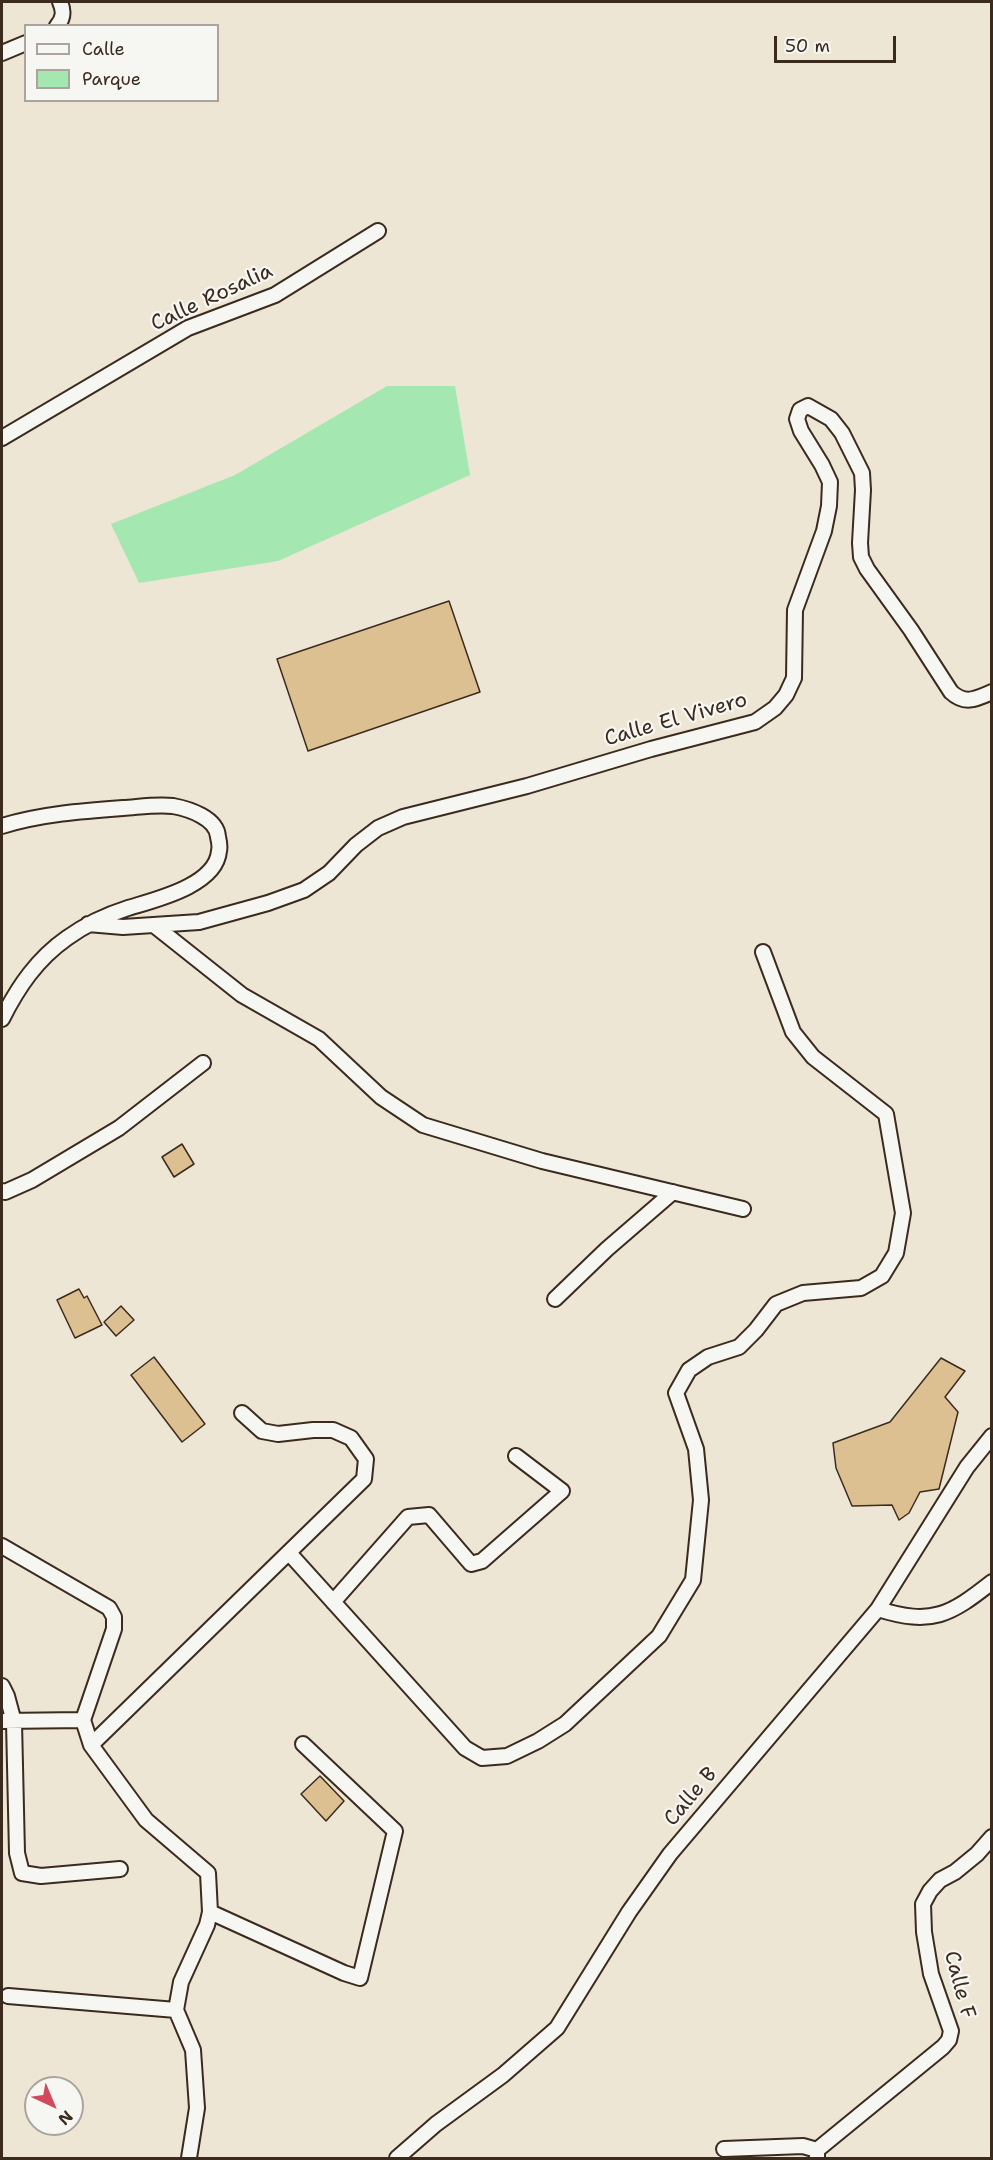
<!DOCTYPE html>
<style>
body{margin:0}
#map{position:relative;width:993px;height:2160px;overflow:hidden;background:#eee6d5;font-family:"Shantell Sans",sans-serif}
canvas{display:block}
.frame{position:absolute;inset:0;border:3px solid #3b2a1e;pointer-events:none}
.legend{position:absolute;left:24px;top:24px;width:195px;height:78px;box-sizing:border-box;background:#f6f6f2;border:2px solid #aba49d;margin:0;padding:8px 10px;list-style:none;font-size:18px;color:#3b2a1e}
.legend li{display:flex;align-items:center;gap:12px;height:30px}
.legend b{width:30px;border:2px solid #aba49d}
.north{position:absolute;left:24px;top:2076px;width:60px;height:60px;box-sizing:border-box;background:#f6f6f2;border:2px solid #aba49d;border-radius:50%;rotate:136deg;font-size:16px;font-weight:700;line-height:24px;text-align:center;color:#3b2a1e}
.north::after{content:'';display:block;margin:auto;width:21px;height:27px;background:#d1495b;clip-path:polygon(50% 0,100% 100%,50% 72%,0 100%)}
.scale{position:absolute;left:774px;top:36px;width:122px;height:27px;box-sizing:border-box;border:3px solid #3b2a1e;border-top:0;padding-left:8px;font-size:18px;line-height:21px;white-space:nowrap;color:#3b2a1e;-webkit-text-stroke:4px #f6f6f2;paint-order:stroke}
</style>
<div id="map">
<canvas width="993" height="2160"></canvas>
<div class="frame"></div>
<ul class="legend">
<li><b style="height:8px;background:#f6f6f2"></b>Calle</li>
<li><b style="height:16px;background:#a5e7b1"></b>Parque</li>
</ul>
<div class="north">N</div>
<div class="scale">50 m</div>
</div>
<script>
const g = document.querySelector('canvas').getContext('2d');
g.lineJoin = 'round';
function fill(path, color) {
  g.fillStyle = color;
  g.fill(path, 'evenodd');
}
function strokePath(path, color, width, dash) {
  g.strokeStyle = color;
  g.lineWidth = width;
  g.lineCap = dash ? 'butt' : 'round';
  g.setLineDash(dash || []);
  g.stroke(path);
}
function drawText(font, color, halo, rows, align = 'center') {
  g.font = font + ' "Shantell Sans",sans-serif';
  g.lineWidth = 4.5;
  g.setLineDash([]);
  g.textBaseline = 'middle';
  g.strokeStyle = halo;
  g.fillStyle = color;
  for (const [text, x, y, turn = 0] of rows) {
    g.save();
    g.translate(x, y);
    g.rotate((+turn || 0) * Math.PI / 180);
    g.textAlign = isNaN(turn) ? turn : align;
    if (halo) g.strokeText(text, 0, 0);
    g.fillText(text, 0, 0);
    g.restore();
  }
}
fill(new Path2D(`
 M387 386H455L470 475 278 561 139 583 111 524 235 475Z`), '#a5e7b1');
const building = new Path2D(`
 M449 601 480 692 308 751 277 659Z
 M182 1144 194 1164 174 1177 162 1157Z
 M79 1289 84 1298 87 1296 102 1325 75 1338 57 1300Z
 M121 1306 134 1320 116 1336 104 1322Z
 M154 1357 205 1424 182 1442 131 1375Z
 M941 1358 965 1371 945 1397 958 1412 939 1489 920 1492 909 1513 899 1520 892 1505 852 1506 836 1468 833 1443 890 1422Z
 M320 1776 344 1801 326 1821 301 1794Z`);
fill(building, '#ddc091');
strokePath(building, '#3b2a1e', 1.5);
const minor = new Path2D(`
 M57 26C64 18 64 11 60 2
 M2 53 26 43
 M2 438 188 328 275 295 378 231
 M2 826C41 814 82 811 123 808 139 807 157 804 173 806 189 809 217 818 218 837 219 841 220 847 219 851 216 886 154 900 128 908 106 915 85 925 67 938 37 959 18 987 2 1019
 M88 924 123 927 199 922 268 903 304 890 329 873 356 845 378 828 403 817 527 786 651 749 755 722 775 708 786 695 794 678 795 610 824 531 829 506 830 482 822 465 801 431 797 419 800 410 808 406 831 419 842 433 862 473 863 490 860 543 861 557 867 569 911 630 951 692C965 705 976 699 992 692
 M155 926 242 995 319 1039 381 1097 423 1125 542 1161 743 1209
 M2 1191 5 1192 32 1180 119 1128 203 1063
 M555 1299 607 1249 673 1192
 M2 1546 109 1608 114 1617V1629L83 1720 91 1745 146 1820 208 1873 210 1912 207 1925 181 1982 176 2010 193 2050 197 2108 189 2158
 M290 1554 465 1748 482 1758 507 1756 538 1741 565 1724 659 1636 693 1580 701 1500 696 1449 676 1393 689 1370 708 1357 739 1347 756 1330 776 1304 803 1293 861 1288 882 1276 896 1253 903 1213 886 1114 813 1057 793 1032 763 952
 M333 1602 408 1517 429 1515 471 1564 482 1561 562 1491 516 1456
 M878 1609C932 1626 950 1615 992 1582
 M2 1686 7 1696 14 1722 17 1853 22 1873 41 1876 120 1869
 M2 1721 83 1720
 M91 1745 364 1479 366 1459 351 1438 333 1430H313L278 1434 262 1431 242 1413
 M210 1912 344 1973 360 1978 395 1831 303 1744
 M8 1996 176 2010
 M724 2149 803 2146 817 2150
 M397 2158 436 2124 503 2075 557 2028 629 1912 670 1854 878 1609 967 1467 992 1436
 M817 2158V2150L943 2047 949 2040 951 2031 931 1974 924 1932 923 1904 930 1891 940 1880 955 1872 977 1854 992 1837`);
strokePath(minor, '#3b2a1e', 18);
strokePath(minor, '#f6f6f2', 14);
drawText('21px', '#3b2a1e', '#f6f6f2', [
 ["Calle Rosalia",212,298,-25],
 ["Calle El Vivero",676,720,-16],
 ["Calle B",691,1797,-50],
 ["Calle F",959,1985,75]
]);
</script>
